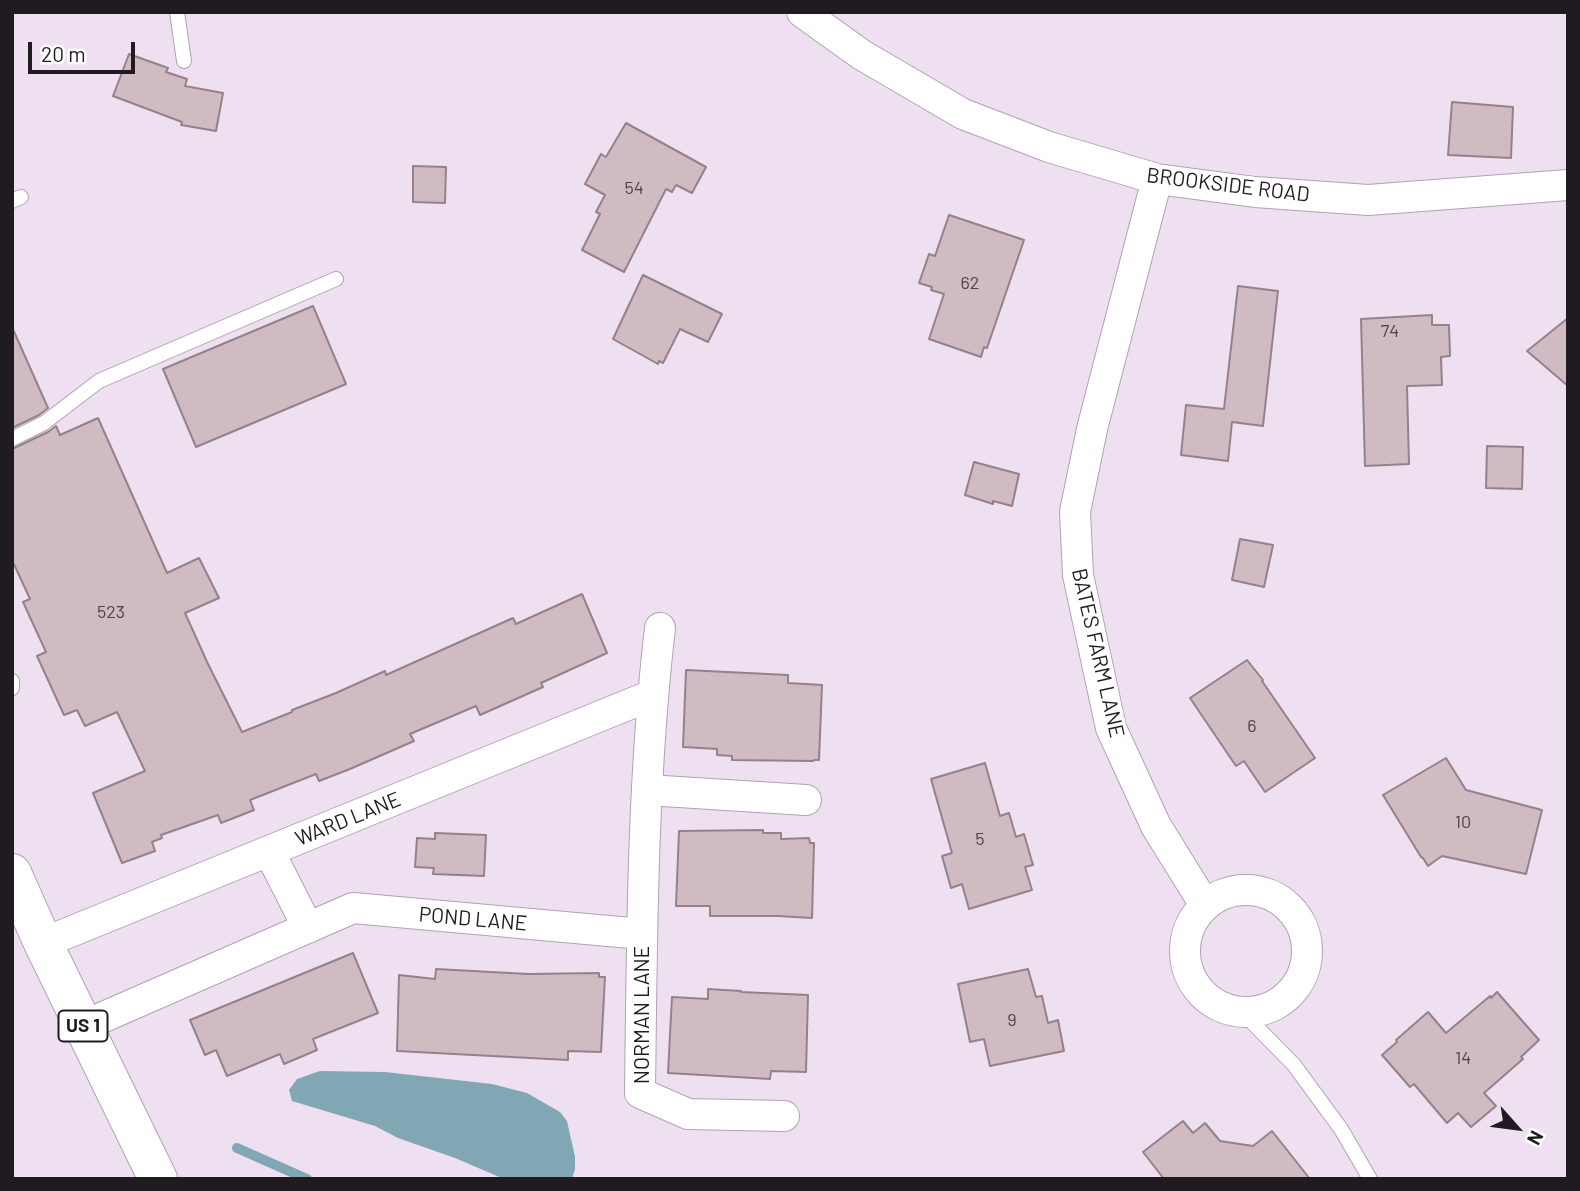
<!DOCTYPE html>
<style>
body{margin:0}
#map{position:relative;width:1580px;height:1191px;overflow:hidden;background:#eee0f1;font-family:Barlow,sans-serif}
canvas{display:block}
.frame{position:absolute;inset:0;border:14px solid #201b20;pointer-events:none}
.north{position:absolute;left:1482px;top:1093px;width:70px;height:70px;-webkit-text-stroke:5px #fff;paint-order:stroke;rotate:118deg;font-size:19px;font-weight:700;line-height:28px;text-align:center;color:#201b20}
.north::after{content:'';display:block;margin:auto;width:24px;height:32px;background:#201b20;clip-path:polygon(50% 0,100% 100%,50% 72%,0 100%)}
.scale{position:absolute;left:28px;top:42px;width:107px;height:32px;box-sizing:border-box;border:4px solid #201b20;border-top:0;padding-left:9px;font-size:21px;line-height:24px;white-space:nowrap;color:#201b20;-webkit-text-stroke:5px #fff;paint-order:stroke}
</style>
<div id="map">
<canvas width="1580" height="1191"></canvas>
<div class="frame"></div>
<div class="north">N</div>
<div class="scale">20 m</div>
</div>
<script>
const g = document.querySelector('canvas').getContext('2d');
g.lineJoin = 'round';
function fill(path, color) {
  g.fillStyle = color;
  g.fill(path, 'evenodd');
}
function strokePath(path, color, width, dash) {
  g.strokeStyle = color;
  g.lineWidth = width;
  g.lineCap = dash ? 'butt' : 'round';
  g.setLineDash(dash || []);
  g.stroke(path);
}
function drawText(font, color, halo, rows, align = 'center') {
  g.font = font + ' Barlow,sans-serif';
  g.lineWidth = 7;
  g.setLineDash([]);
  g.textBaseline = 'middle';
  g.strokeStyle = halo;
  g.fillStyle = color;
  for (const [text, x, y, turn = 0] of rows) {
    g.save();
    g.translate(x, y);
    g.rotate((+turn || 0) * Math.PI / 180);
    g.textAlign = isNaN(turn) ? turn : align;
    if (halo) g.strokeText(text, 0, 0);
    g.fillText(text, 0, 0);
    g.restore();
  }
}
fill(new Path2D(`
 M320 1071 385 1072 492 1084 527 1093 560 1112 567 1121 575 1157V1169L572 1179H504L455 1158 398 1138 375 1126 292 1101 289 1090 297 1079Z`), '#81a7b4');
strokePath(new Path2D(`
 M237 1148 307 1179`), '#81a7b4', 10);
const building = new Path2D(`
 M129 54 168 68 166 72 187 79 185 86 223 93 216 131 181 125 182 122 113 96Z
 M1452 102 1513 107 1511 158 1448 155Z
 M626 123 706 167 692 193 676 185 672 192 666 189 624 272 582 250 600 214 596 212 605 195 585 184 601 154 606 157Z
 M413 166 446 167 445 203 413 202Z
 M949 215 1024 240 987 348 984 347 981 357 929 339 944 294 931 290 932 287 919 283 929 254 935 256Z
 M643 275 722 314 708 342 680 329 663 363 659 361 658 364 613 339Z
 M1238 286 1278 291 1263 426 1232 422 1228 461 1181 455 1186 405 1224 409Z
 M313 306 346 384 196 447 163 369Z
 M1432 315V325H1449L1450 356 1441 357 1442 385 1407 386 1409 464 1365 466 1361 319Z
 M1568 318V386L1527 351Z
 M12 327 48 408 39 415 12 428Z
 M98 418 167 573 199 558 219 598 185 613 208 664 242 732 292 712V710L336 693 385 671 386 675 513 618 516 624 582 594 607 653 541 683 543 687 480 715 476 706 410 734 414 741 350 769 319 781 316 774 250 800 254 810 221 823 218 815 161 835 162 838 152 842 155 851 122 863 93 793 145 771 117 712 85 726 77 710 64 715 37 656 46 652 23 602 30 599 12 560V449L48 432 56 426 60 435Z
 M1487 446 1523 447 1522 489 1486 488Z
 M974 462 1019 474 1012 506 993 501V504L965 495Z
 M1240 539 1273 545 1264 587 1232 580Z
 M1247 660 1263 680 1262 681 1315 758 1265 792 1244 761 1236 766 1190 698Z
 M686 670 788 675V683L822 685 819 760H814L813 761 732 760V756L717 755V749L683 747Z
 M1446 758 1466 790 1542 810 1526 874 1442 856 1428 866 1423 858 1421 857 1383 795Z
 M985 763 1000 816 1009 813 1016 837 1024 834 1033 865 1025 867 1032 890 969 909 962 884 951 888 942 856 952 853 931 779Z
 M763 830V833H781V839L809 838 810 843H814L812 918 778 916H710V906H676L679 831Z
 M435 833 486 835 484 876 433 874 434 868 415 867 417 838 435 839Z
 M353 953 378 1013 313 1039 317 1050 284 1064 280 1054 227 1076 216 1050 205 1055 190 1020Z
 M436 969 528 974 599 973V977H605L601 1052 568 1051V1060L397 1051 399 975 435 979Z
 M1028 969 1036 997 1042 996 1048 1023 1058 1020 1064 1051 990 1066 984 1039 970 1042 958 984Z
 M708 989 741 991V992L808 995 806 1072 771 1071 770 1079 668 1073 672 997 708 999Z
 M1497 992 1539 1040 1521 1057 1523 1059 1484 1093 1496 1106 1471 1127 1458 1113 1447 1123 1414 1084 1410 1087 1382 1055 1397 1042 1396 1040 1428 1012 1446 1033 1490 996 1491 998Z
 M1183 1121 1193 1133 1205 1123 1220 1141 1253 1146 1272 1131 1310 1179H1164L1143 1152Z`);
fill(building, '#d0bbc3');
strokePath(building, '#948189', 2);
const service = new Path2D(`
 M177 12 184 61
 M12 201 21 197
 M12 439 44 423 99 381 336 279
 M12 681V688
 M1243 1013 1294 1065 1341 1129 1370 1179`);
const minor = new Path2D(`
 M802 12 862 55 963 114 1049 147 1157 179 1255 192 1368 200 1568 185
 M1157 179 1092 429 1075 512 1078 575 1111 728 1156 826 1205 905
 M660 628C642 782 642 938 640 1093L688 1114 784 1116
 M647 790 806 800
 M269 851 308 928
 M1185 951a61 61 0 1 1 122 0a61 61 0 1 1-122 0Z
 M43 943 652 695
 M83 1026 353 908 642 934`);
const primary = new Path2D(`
 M12 873 43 943 158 1179`);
strokePath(service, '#afa2b2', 16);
strokePath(minor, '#afa2b2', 32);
strokePath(primary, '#afa2b2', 40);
strokePath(service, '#fff', 14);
strokePath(minor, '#fff', 30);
strokePath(primary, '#fff', 38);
drawText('18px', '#4c4349', null, [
 ["54",634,188],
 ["62",970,283],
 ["74",1390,331],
 ["523",111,612],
 ["6",1252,726],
 ["10",1463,822],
 ["5",980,839],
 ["9",1012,1020],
 ["14",1463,1058]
]);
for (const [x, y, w] of [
 [83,1026,49]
]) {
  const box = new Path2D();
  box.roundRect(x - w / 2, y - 15.5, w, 31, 5);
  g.fillStyle = '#fff';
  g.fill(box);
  strokePath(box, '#201b20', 2);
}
drawText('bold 19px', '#201b20', null, [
 ["US 1",83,1026]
]);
drawText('21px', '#201b20', '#fff', [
 ["BROOKSIDE ROAD",1228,185,7],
 ["BATES FARM LANE",1098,653,77],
 ["WARD LANE",348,819,-22],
 ["POND LANE",473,919,5],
 ["NORMAN LANE",642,1015,-90]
]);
</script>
